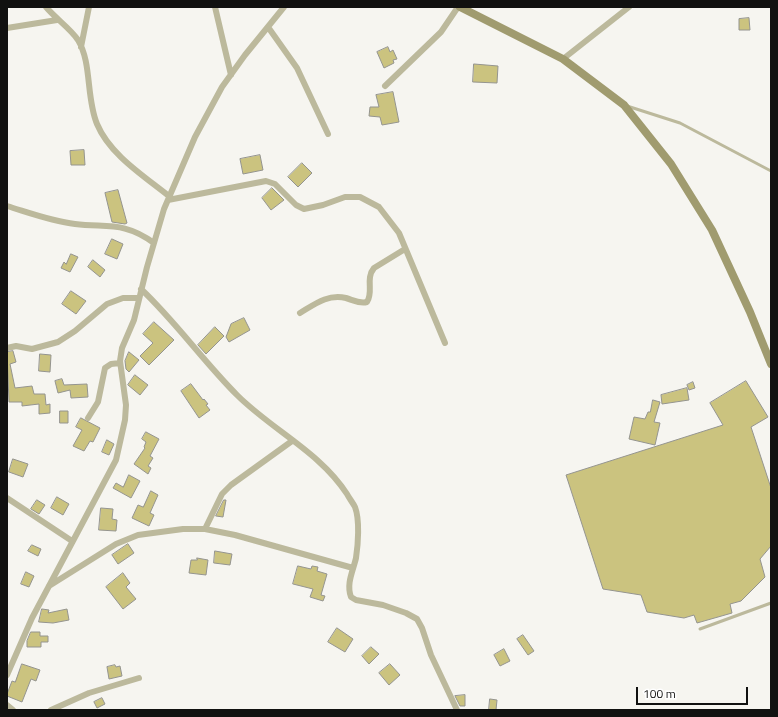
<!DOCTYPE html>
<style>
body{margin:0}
#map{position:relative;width:778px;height:717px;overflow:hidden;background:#f6f5f0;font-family:"Titillium Web",sans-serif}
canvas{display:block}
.frame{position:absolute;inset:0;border:8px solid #111110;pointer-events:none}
.scale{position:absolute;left:636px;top:687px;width:112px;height:18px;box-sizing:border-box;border:2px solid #111110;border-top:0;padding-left:5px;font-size:12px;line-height:14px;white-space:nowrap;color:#111110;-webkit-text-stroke:3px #fff;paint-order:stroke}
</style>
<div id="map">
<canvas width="778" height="717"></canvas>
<div class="frame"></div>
<div class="scale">100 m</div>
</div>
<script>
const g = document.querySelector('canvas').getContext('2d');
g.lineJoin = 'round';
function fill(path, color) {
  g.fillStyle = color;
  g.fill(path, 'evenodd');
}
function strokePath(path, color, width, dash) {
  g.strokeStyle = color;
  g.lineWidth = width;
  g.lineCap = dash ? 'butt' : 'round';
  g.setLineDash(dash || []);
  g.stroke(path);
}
const building = new Path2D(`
 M749 18 750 30H739V19Z
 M388 47 390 52 393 50 397 59 393 60 394 63 384 68 377 52Z
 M474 64 498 66 497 83 473 82Z
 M393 92 399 122 382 125 380 117 369 116 370 107H379L376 95Z
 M84 150 85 165H71L70 151Z
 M260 155 263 170 243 174 240 159Z
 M302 163 312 173 298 187 288 177Z
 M272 188 284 200 271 210 262 198Z
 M118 190 127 223 125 224 112 222 105 193Z
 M112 239 123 244 117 259 105 254Z
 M71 254 78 257 70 272 61 268 64 262 66 264Z
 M93 260 105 270 100 277 88 267Z
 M71 291 86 301 76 314 62 304Z
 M244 318 250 330 229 342 226 337 231 324Z
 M154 322 174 340 149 365 140 356 153 343 143 334Z
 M215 327 224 336 206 354 198 345Z
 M13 351 16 362 10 364 15 388 32 386 34 394H45L46 405 50 404V413L39 414V404L22 406V402H9L7 352Z
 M129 352 139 360 129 372 126 369 125 361Z
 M40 354 51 355 50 372 39 371Z
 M135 375 148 385 140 395 128 385Z
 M62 379 64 385 87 384 88 397 71 398 70 390 58 393 55 381Z
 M746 381 768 417 751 427 771 488V546L760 559 765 577 741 601 730 604 732 613 697 623 694 615 684 618 647 612 641 595 603 589 566 475 723 425 710 403Z
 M693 382 695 388 689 390 687 385Z
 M191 384 203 400 204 399 208 404 206 405 210 410 199 418 181 391Z
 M687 388 689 400 662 404 661 395Z
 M653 400 660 402 654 422 660 423 655 445 629 439 634 417 645 419 648 412H650Z
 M60 411H68V423H60Z
 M81 418 100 428 93 442 90 441 84 451 73 446 82 430 76 427Z
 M146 432 159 439 150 456 153 458 148 466 151 468 148 474 134 464 145 448 144 447 146 442 142 439Z
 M107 440 114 444 109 455 102 452Z
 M13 459 28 464 23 477 9 472Z
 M129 475 140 481 131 498 113 488 116 483 123 487Z
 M151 491 158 495 150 513 154 515 149 526 132 518 138 505 143 507Z
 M57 497 69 504 63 515 51 508Z
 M37 500 45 505 39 514 31 509Z
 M224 500H226L223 517 216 516Z
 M101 508 113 509 112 519 117 520 116 531 99 530Z
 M128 544 134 553 118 564 112 555Z
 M32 545 41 549 38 556 28 551Z
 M215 551 232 554 230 565 214 563Z
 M197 558 208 560 206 575 189 573 191 560H197Z
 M298 566 311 569 312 566 318 567 317 571 327 574 321 595 325 596 323 601 310 597 313 589 293 584Z
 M26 572 34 576 29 587 21 584Z
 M123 573 130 583 126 587 136 599 123 609 106 587Z
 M42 609 49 610 48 613 67 609 69 620 53 623 39 622Z
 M337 628 353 639 345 652 328 642Z
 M31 632H40V636H48V642H41V647H27V641Z
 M523 635 534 651 528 655 517 639Z
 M371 647 379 654 369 664 362 656Z
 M504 649 510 661 500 666 494 655Z
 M22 664 40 670 36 681 31 679 22 702 7 696V694L12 681 15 682Z
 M390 664 400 675 389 685 379 673Z
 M115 665 116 667 120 666 122 676 109 679 107 667Z
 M465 695V706H460L455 696Z
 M102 698 105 704 97 708 94 702Z
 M490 699 497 700 496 710H489Z`);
fill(building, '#cbc37f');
strokePath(building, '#94948f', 1);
strokePath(new Path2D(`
 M627 106 680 123 771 171
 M700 629 771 603`), '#bcb99c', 3);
strokePath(new Path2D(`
 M46 7C56 19 70 28 78 40 92 63 86 98 97 124 110 155 144 176 170 197
 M215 7 231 75
 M268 27 297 68 328 134
 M7 28 57 20
 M81 47 89 7
 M563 59 629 7
 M385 86 441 32 458 7
 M168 200 266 181 275 184 296 205 304 209 323 205 345 197H360L379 207 399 233 445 343
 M7 206C30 213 51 221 75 224 107 228 124 221 154 243
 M141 289C176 322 203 361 237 395 272 430 320 452 347 494 349 498 353 503 355 507 360 520 358 545 356 558 353 571 346 584 351 597L356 600 383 605 406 613 417 619 422 628 431 655 457 710
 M300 313C315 304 327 294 346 298 353 300 359 304 367 302 374 291 365 279 374 268L405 249
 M7 348 16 346 32 349 58 342 75 331 107 304 123 298H139
 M88 418 98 402 105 368 111 364 120 363
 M7 498 72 541
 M205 529 222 494 231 485 292 441
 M49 586 116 544 138 535 183 529H205L235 535 353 568
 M7 675 32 618 116 460 125 420 126 405 120 361 122 348 134 320 147 267 164 209 195 137 222 87 245 55 284 7
 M7 705 13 710
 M51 710 89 693 139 678`), '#bcb99c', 6);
strokePath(new Path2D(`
 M460 7 563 59 624 105 671 164 712 230 750 312 771 364`), '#a09b6f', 8);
</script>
